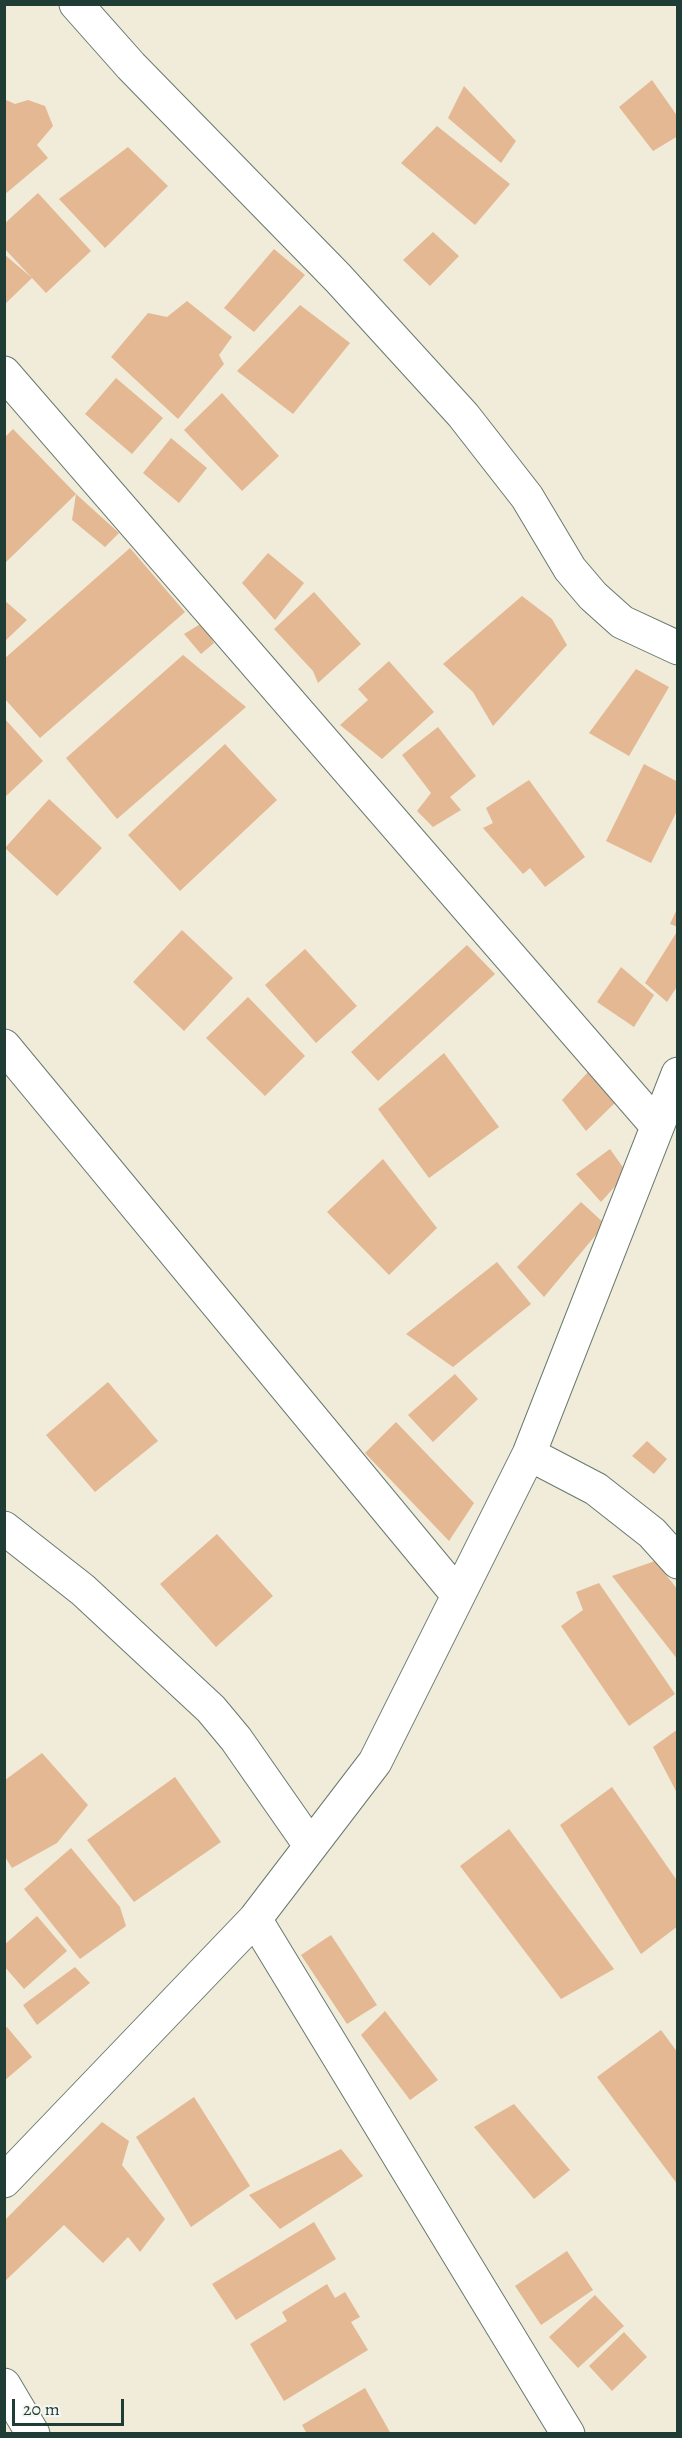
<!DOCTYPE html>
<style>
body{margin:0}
#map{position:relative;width:682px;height:2438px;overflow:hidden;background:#f1ebd9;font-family:Alegreya,serif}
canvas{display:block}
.frame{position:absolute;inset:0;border:6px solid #1f3d34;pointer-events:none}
.scale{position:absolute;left:12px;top:2399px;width:112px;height:27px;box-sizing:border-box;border:3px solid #1f3d34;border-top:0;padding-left:8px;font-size:18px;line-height:21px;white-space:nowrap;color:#1f3d34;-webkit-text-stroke:4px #f6f6f2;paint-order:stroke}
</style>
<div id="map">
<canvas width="682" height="2438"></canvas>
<div class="frame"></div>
<div class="scale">20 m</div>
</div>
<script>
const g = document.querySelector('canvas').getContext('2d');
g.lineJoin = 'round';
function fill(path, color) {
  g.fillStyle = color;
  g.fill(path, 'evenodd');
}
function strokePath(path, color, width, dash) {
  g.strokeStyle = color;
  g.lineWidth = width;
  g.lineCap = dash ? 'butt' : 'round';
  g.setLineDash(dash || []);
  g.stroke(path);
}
fill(new Path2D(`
 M652 80 678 117V136L653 151 619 107Z
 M464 86 516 141 501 163 448 118Z
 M4 99 15 104 28 100 45 106 53 126 37 145 48 158 4 195Z
 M437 126 510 184 475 225 401 163Z
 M128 147 168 186 105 248 59 199Z
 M38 193 91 251 46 293 4 248V224Z
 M433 232 459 256 430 286 403 260Z
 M274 249 305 275 254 332 224 308Z
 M4 254 32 278 4 305Z
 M187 301 232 337 219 355 224 364 178 419 111 357 148 313 167 317Z
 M300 305 350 343 293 414 237 371Z
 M116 378 163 418 132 454 85 414Z
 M222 393 279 456 242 491 184 430Z
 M13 429 76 494 4 564V438Z
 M171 438 207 468 179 503 143 473Z
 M76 494 119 533 105 547 72 520Z
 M130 548 185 612 40 738 4 698V659Z
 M268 553 304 583 275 620 242 583Z
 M314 592 361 644 318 683 313 671 274 629Z
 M522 596 552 619 567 645 493 726 473 692 443 664Z
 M4 600 27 620 4 642Z
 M202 623 214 643 201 654 184 634Z
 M183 655 246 707 117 819 66 758Z
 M389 661 434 712 382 759 340 725 368 700 358 689Z
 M636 669 669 687 629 756 589 733Z
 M4 718 43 761 4 798Z
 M438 727 476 776 450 797 461 810 433 827 417 811 431 793 402 755Z
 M225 744 277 800 180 891 128 835Z
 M644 764 678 782V809L651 863 606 841Z
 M529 780 585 857 545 887 530 868 523 874 483 828 493 823 486 808Z
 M49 799 102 848 57 896 5 848Z
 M678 907V927L670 924Z
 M182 930 233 978 184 1031 133 982Z
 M678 930V985L667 1002 645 983Z
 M467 945 495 974 378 1081 351 1052Z
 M305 949 357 1006 316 1043 265 985Z
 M621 967 654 995 634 1027 597 1002Z
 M248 997 305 1056 265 1096 206 1038Z
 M444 1053 499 1127 429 1178 378 1109Z
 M590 1070 619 1099 586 1131 562 1100Z
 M610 1149 627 1173 601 1202 576 1174Z
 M383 1159 437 1228 389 1275 327 1212Z
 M581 1202 605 1224 544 1297 517 1267Z
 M497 1262 531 1304 453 1367 406 1334Z
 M455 1374 478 1399 433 1442 408 1415Z
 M108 1382 158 1441 95 1492 46 1435Z
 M396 1422 474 1503 449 1541 365 1453Z
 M647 1441 667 1459 654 1474 632 1456Z
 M217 1534 273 1596 216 1647 160 1584Z
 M655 1561 678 1590V1660L612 1576Z
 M599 1583 675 1694 629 1726 561 1626 583 1610 576 1592Z
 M678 1729V1795L653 1747Z
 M42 1753 88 1805 57 1843 12 1868 5 1857V1780Z
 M175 1777 221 1842 134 1902 87 1840Z
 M612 1787 678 1882V1926L641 1954 560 1825Z
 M509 1829 614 1969 561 1999 460 1866Z
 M71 1848 120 1907 126 1926 80 1959 24 1889Z
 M37 1916 67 1951 24 1989 4 1966V1945Z
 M331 1935 377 2005 347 2024 301 1955Z
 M75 1967 90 1983 37 2025 23 2005Z
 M385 2011 438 2080 410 2100 361 2035Z
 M7 2027 32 2057 4 2081V2029Z
 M661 2030 678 2053V2185L597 2077Z
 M194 2097 250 2186 191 2227 136 2137Z
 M514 2104 570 2170 534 2199 474 2127Z
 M102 2122 129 2141 122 2165 165 2219 140 2252 128 2237 103 2263 64 2225 4 2282V2221Z
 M341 2149 363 2176 280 2229 249 2195Z
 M314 2222 336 2259 236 2320 212 2284Z
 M567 2251 593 2290 541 2325 515 2286Z
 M327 2284 335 2298 345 2292 360 2317 351 2322 368 2350 284 2401 250 2344 287 2321 282 2312Z
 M595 2295 624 2326 578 2368 549 2337Z
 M624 2332 647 2357 612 2391 589 2366Z
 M365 2388 391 2434H307L302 2425Z`), '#e3b893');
const minor = new Path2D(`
 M76 4 131 66 338 278 463 415 527 497 570 569 593 596 622 622 678 648
 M4 373 657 1126
 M4 1046 458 1595
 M529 1454 596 1489 652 1533 678 1562
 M4 1528 83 1590 211 1709 236 1739 310 1845
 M255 1919 568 2434
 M4 2181 255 1919 375 1762 529 1454 678 1074
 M4 2385 33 2434`);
strokePath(minor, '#687a6e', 35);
strokePath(minor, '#fff', 33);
</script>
